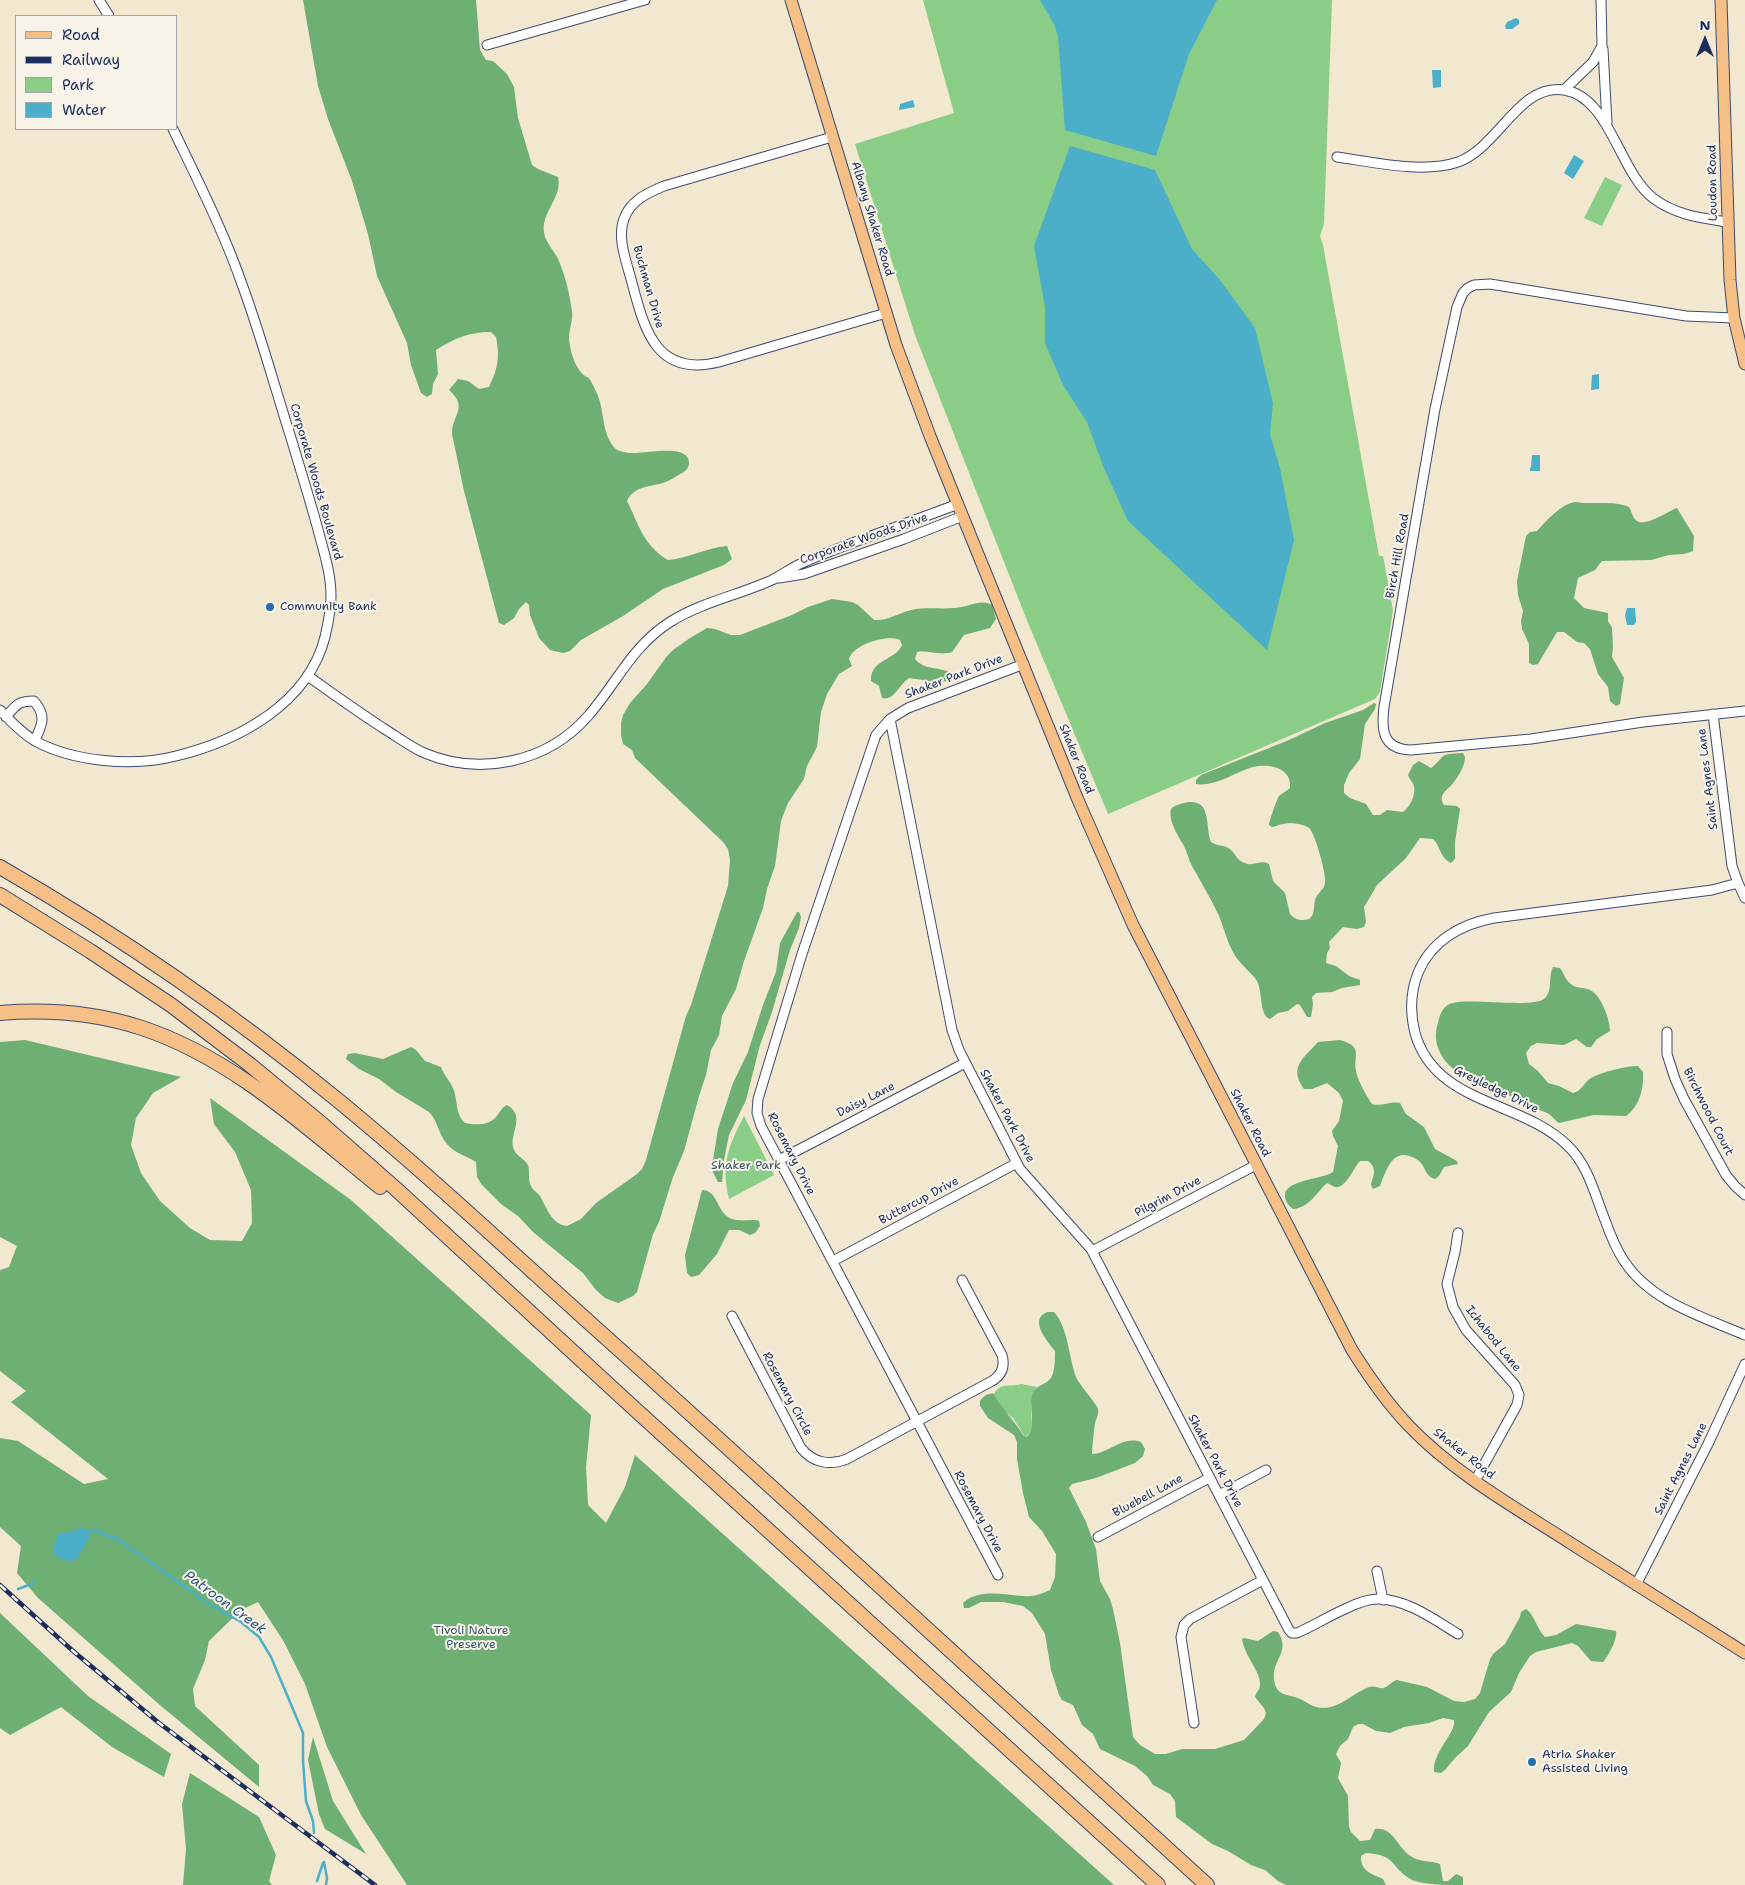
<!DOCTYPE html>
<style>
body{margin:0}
#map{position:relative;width:1745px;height:1885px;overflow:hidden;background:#f2e7cf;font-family:"Shantell Sans",sans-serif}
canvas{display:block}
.legend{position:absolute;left:15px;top:15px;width:162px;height:115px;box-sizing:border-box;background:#f7f3e8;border:1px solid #9fa5b1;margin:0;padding:6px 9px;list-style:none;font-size:15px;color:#1b2f5e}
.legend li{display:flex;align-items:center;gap:10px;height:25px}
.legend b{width:25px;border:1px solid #9fa5b1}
.north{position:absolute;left:1680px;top:15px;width:50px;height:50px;-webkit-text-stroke:4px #f7f3e8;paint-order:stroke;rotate:0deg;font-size:14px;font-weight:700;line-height:20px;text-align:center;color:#1b2f5e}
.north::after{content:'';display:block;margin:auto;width:18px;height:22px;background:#1b2f5e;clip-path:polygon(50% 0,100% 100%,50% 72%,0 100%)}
</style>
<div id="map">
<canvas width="1745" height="1885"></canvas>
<ul class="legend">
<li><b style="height:6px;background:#f5bf86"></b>Road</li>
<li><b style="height:6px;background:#1b2f5e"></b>Railway</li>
<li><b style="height:14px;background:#89cd87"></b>Park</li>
<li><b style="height:14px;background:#4bafca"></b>Water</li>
</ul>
<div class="north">N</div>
</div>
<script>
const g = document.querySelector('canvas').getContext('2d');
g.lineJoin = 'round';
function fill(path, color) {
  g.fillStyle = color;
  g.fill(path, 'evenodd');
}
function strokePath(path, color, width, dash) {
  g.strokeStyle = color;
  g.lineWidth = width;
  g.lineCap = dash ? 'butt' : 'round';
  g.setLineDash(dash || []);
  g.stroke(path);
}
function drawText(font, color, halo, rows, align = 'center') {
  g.font = font + ' "Shantell Sans",sans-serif';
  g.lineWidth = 4;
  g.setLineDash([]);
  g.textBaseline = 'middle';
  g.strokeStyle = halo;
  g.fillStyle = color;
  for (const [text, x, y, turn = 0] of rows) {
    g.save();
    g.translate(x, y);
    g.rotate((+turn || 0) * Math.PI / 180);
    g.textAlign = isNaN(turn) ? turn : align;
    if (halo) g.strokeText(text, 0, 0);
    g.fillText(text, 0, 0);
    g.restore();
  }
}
fill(new Path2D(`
 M923 0H1332L1324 224 1320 236 1323 245 1379 556H1383L1393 610 1380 692 1375 699 1108 814 1026 618 915 335 855 144 954 113Z
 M1605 177 1622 185 1602 226 1584 218Z
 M744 1116 774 1175 729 1199C721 1164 728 1147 744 1116Z
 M1021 1384 1037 1387C1033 1393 1031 1403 1031 1411 1031 1420 1035 1431 1025 1437L1013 1418 1003 1410 994 1394C1002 1381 1009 1388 1021 1384Z`), '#89cd87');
fill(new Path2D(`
 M303 0H476L480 50 486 60 493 61 507 74 514 87 518 118 532 165 538 169 558 177C563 197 541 212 544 232 545 242 554 250 558 259 565 274 570 295 572 312 573 321 569 330 569 338 570 352 576 373 589 378 593 385 598 394 600 402 604 417 603 433 613 446 617 452 626 453 634 453 646 454 689 443 689 463 689 468 685 472 680 474 675 477 669 481 663 483 649 487 634 486 627 501 639 525 643 545 668 560 689 558 706 548 727 546L732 559 724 565 663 589 623 616 581 640 570 651 563 653 550 650 539 638 530 615 529 605 526 602 519 609 514 618 504 625 499 623 464 491 452 434C452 414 469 408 449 390L458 379 468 381 479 389 489 387C498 368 500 358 496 337L491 332C469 332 455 338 436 350L438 374 433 384 432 394 427 397 421 393 411 365 407 343 377 276 368 234 352 181 328 119 318 86Z
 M1576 502C1593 505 1613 500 1629 507 1632 511 1632 518 1637 521 1646 527 1668 511 1677 508L1694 536 1693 551 1684 554 1669 555 1651 560 1602 561 1595 570 1578 578 1574 598 1584 608 1608 613V621L1612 628 1613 646 1612 657 1624 678 1620 704 1616 706 1610 701 1608 687 1598 674 1590 649 1584 643 1577 642 1564 632H1557L1538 664 1533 665 1529 663V644L1522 629 1521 621 1523 611 1518 595 1517 581 1526 536 1530 532 1537 531C1545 522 1563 502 1576 502Z
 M832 599 852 602 858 605 874 620C887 621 899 613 911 610 929 606 948 611 966 606 975 604 983 600 992 605L996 619 990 628 964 635 952 652C940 656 929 650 917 652L915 659C924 670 938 667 950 672L951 676 948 681 937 682 909 678C899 684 895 701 882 698L879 686 871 681C870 659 895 661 902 645L900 640C888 634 853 644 849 659L852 666 839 674 827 694 821 712 817 747 807 766 804 779 788 803 781 821 775 866 767 889 763 908 744 961 736 989 722 1016 719 1035 711 1050 706 1075 699 1096 684 1151 673 1177 659 1222 653 1234 637 1292 633 1296 618 1303 605 1298 596 1290 583 1273 533 1232 518 1216 501 1204 482 1185 477 1177 476 1162C465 1155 451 1152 444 1140 438 1131 437 1120 429 1112L396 1092 379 1079 359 1069 346 1059 348 1054 355 1053 383 1059 411 1047 416 1050 425 1061 441 1067C444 1075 450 1081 453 1088 458 1100 455 1114 465 1123 476 1125 488 1126 496 1117 500 1112 502 1107 507 1105 526 1116 510 1132 513 1147 515 1156 524 1158 528 1165 530 1171 528 1178 530 1184 532 1190 537 1192 540 1196 547 1208 551 1224 567 1226L581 1219 596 1203 637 1174 642 1169 646 1160 686 1016 691 1005 728 886 730 860 728 849 723 842 635 758 632 750 623 744 621 735V723L623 715 630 703 647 684 667 656 673 650 690 638 707 628 715 629 731 635H740L792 615 808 607Z
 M1374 703 1376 704 1375 709 1365 724 1360 759 1349 773 1344 785V793L1350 798 1366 804 1373 815H1380L1387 810 1403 812C1410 807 1416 795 1414 786 1413 782 1409 779 1408 775L1413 765 1419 761 1431 768C1447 755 1438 754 1463 753L1465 757C1465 766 1459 775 1454 782 1448 790 1437 794 1444 805L1457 806 1460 809 1455 842V859L1451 863C1440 858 1441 847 1433 839L1420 838 1406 858 1377 885 1373 892 1364 907 1366 922 1364 927 1357 929 1343 927 1329 942 1330 948 1327 953 1326 963 1336 966 1349 976 1360 980V985L1342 988 1332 992 1316 993 1312 997 1313 1004 1311 1017H1307L1300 1005 1297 1004 1288 1011 1278 1013 1270 1019C1258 1015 1264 989 1255 978 1248 970 1238 962 1233 952 1227 941 1224 928 1219 916 1211 899 1201 882 1192 866 1188 859 1187 851 1183 844 1178 836 1168 820 1171 809 1175 805 1182 803 1189 802 1212 800 1205 828 1211 842 1216 846 1225 845 1230 849 1236 854 1237 861 1245 863 1253 867 1261 859 1269 864L1273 881 1285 893 1290 914C1294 918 1297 920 1303 920 1316 920 1313 909 1315 900 1317 893 1324 890 1325 883 1327 876 1315 833 1309 828 1304 824 1290 822 1283 824 1279 824 1276 827 1272 827L1269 825C1269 822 1277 799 1279 796 1282 793 1287 791 1290 788 1292 768 1270 763 1253 767 1234 772 1217 787 1196 784V780L1201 775 1289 740 1325 723 1363 710Z
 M797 912H799L801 917 799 928 790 950 772 1012 760 1045 746 1100 729 1135 724 1160 722 1182H718L712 1170V1166L718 1129 733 1083 748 1052 763 1005 776 972 780 943Z
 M1553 967 1560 968C1564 973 1565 980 1571 984 1576 989 1584 987 1590 990 1601 995 1610 1019 1610 1031L1597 1039 1591 1047H1587L1576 1039 1564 1045 1537 1043 1531 1046 1526 1053 1529 1064 1538 1071 1548 1083 1559 1086 1573 1093C1582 1091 1584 1082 1591 1078 1602 1072 1626 1066 1638 1066L1643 1072C1644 1088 1640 1106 1626 1116L1594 1115 1559 1123C1554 1120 1552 1115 1547 1113 1542 1110 1535 1110 1529 1107 1518 1101 1508 1094 1496 1088 1487 1084 1477 1082 1468 1078 1446 1068 1430 1047 1438 1023 1440 1014 1443 1005 1453 1003 1472 998 1532 1008 1544 999 1553 992 1548 977 1553 967Z
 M25 1040 181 1077 153 1093 136 1118 131 1145 141 1173 160 1201 190 1228 210 1240 242 1241 252 1223 251 1190 235 1152 214 1124 210 1098 351 1200 591 1415 586 1467 588 1505 606 1523 625 1487 635 1455 1114 1885H407L361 1815 327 1747 305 1684 284 1642 258 1602 241 1610 209 1641 205 1660 193 1689 195 1706 259 1765V1787L161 1706 38 1598 17 1573 21 1546 0 1527V1438L18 1441 84 1484 108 1479 11 1402 26 1391 0 1371V1270L9 1267 17 1246 0 1237V1042Z
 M1340 1040C1364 1047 1353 1055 1356 1071 1357 1079 1367 1097 1372 1104 1381 1107 1390 1101 1400 1103L1406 1114 1424 1127 1435 1149 1457 1161 1458 1164 1444 1167 1439 1176 1435 1179C1425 1176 1426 1168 1420 1162 1417 1159 1413 1157 1409 1156 1391 1150 1385 1174 1380 1186L1373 1189 1371 1185C1373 1176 1378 1169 1368 1161H1360C1354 1167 1346 1189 1335 1187 1332 1186 1330 1184 1327 1183 1316 1193 1309 1208 1293 1209 1288 1205 1285 1201 1285 1195 1285 1180 1323 1179 1333 1172L1338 1146 1333 1136 1332 1131 1339 1121 1343 1101 1339 1093 1327 1083 1312 1089H1304C1288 1067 1304 1058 1318 1042Z
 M702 1190C717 1190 717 1210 728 1217 735 1222 748 1220 756 1220L759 1221 760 1226 755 1233 750 1235 739 1230H729L717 1254 699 1275 691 1277 687 1273 685 1255Z
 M1047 1312H1054C1068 1327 1069 1358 1076 1377 1080 1386 1097 1404 1098 1409 1099 1415 1096 1418 1095 1424 1094 1427 1092 1451 1092 1454 1108 1454 1123 1435 1141 1442L1145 1449 1143 1456 1135 1463 1096 1478 1072 1484 1069 1488 1086 1522 1096 1549 1100 1581 1110 1599 1113 1609 1120 1643 1133 1737 1140 1745 1155 1754H1166L1182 1749H1215L1244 1740 1264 1719 1266 1713 1264 1708 1255 1697C1256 1692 1261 1689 1260 1683 1259 1669 1245 1657 1242 1639L1244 1638 1258 1641 1273 1631 1278 1632C1291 1652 1272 1659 1274 1679 1276 1694 1283 1694 1295 1697 1303 1699 1309 1705 1316 1707 1337 1712 1351 1694 1369 1687 1374 1685 1379 1689 1384 1688 1389 1686 1392 1681 1397 1680L1427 1687 1454 1701 1464 1702 1475 1699 1480 1693 1490 1659 1493 1654 1505 1644 1520 1617 1521 1612 1526 1609C1534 1614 1537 1629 1545 1637L1556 1635 1576 1624 1616 1631C1618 1638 1608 1657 1603 1662L1591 1661 1578 1646 1572 1643 1536 1652 1530 1656 1519 1673 1511 1692 1489 1712 1468 1746 1455 1758 1445 1770 1441 1773 1434 1772C1432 1752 1457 1732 1454 1720L1443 1718 1429 1723 1404 1727 1390 1733 1376 1731 1363 1724H1358L1353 1727 1348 1739 1340 1746 1336 1754 1341 1763 1338 1778 1348 1796 1349 1827 1351 1832 1360 1841 1370 1840 1375 1829C1392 1826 1398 1847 1409 1855 1419 1863 1430 1860 1440 1864L1443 1881H1448L1456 1874 1463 1877V1885C1447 1885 1426 1885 1412 1880 1389 1867 1398 1855 1366 1853L1361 1856C1360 1871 1372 1874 1383 1879L1386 1885H1286L1278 1881 1265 1870 1251 1865 1228 1851 1212 1844 1176 1817 1175 1801 1170 1794 1153 1785 1147 1776 1135 1766 1100 1749 1093 1734 1082 1725 1073 1705 1062 1700 1059 1695 1051 1670 1045 1634 1032 1613 1023 1606 1003 1602H981L969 1608H964L963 1603C979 1588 1004 1595 1024 1596 1033 1597 1041 1594 1050 1590L1055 1577 1056 1554 1042 1531 1029 1517 1023 1493 1017 1459V1442L1014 1435 988 1418 980 1406V1401C983 1397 988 1392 994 1394 1002 1409 1014 1420 1023 1435L1026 1437C1037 1430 1029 1408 1032 1396 1036 1383 1044 1387 1051 1378 1055 1371 1055 1359 1055 1351 1048 1342 1028 1320 1047 1312Z
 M0 1613 88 1696 171 1754 164 1777 112 1747 61 1707 10 1735 0 1728Z
 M313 1737 333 1801 366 1854 325 1829 319 1814 308 1760Z
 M190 1773 259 1817 276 1855 269 1881 272 1885H183L186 1849 182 1804Z`), '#6eb074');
fill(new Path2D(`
 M1040 0H1217L1189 54 1156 156 1065 130 1058 36 1054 24Z
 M1516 18 1519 20V24L1512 29H1506L1505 26 1507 22Z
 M1432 70H1441V87L1433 88Z
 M913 100 915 107 899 110 900 104Z
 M1070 146 1155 170 1192 249 1220 280 1255 328 1273 403 1270 434 1280 468 1294 540 1267 650 1128 521 1103 466 1087 422 1063 385 1045 343V307L1034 246Z
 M1574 155 1584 161 1573 179 1564 173Z
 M1599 374V389L1591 390 1592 375Z
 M1532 455H1540V471H1530V468L1531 467Z
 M1627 608H1635L1636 622 1634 625H1627L1625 615Z
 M80 1528 88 1529 90 1536 77 1559C70 1563 60 1560 54 1554V1545L59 1533 70 1532Z`), '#4bafca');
strokePath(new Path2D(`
 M89 1533 94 1530 119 1540 206 1602 241 1622 259 1637 271 1657 303 1733V1761L306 1801 313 1821 314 1833
 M18 1589 34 1583
 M324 1862 327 1878 326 1885
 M317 1881 323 1863`), '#4bafca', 2.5);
const minor = new Path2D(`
 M99 0 109 16
 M487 45 645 0
 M1603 49 1607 123
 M1564 90 1593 62 1602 46 1601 0
 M832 137 664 186C647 193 630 201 624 219 617 237 626 261 631 279 644 328 655 378 719 362L886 313
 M1337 157C1373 162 1423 174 1458 162 1499 147 1519 83 1564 90 1610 97 1619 172 1653 198 1675 215 1701 218 1727 222
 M1734 318 1686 316 1490 284 1474 285 1468 288 1463 293 1457 307 1435 409 1384 707C1381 731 1383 749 1411 750L1531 739 1643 722 1745 711
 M779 578 804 574 904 539 963 516
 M308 676C333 694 357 711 383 728 396 736 408 745 422 752 479 777 547 763 588 716 617 683 632 646 670 622 702 602 739 595 772 580 782 575 791 568 802 563 853 541 906 524 958 504
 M0 710C10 721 22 733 35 741 74 762 133 767 176 756 238 741 308 704 325 637 328 624 331 609 331 596 331 577 326 559 321 541 312 506 301 472 291 438 275 388 261 336 243 287 224 232 198 181 173 129
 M1713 714 1732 866 1738 883 1745 898
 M6 717C16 705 18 701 34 701 47 716 42 725 35 740
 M890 719 952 1030 959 1050 1020 1169 1091 1249 1289 1630 1292 1633H1297C1313 1626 1329 1616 1345 1609 1355 1604 1367 1599 1378 1599 1407 1599 1435 1620 1458 1634
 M1738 883 1712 890 1494 918C1461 924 1431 941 1418 973 1410 993 1410 1013 1415 1033 1435 1105 1522 1100 1568 1146 1588 1165 1595 1195 1605 1220 1610 1234 1616 1249 1624 1261 1651 1302 1703 1317 1745 1335
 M1667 1032V1054L1675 1079 1684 1099 1726 1175 1735 1186 1745 1195
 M779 1160 965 1063
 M1458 1233 1455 1252 1447 1284 1453 1307 1466 1330 1515 1385 1519 1395 1517 1405 1475 1481
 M1092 1251 1256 1165
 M833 1261 1017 1163
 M732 1316 801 1448C813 1463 830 1466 847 1459L992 1381C1002 1375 1005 1366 1002 1355L962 1280
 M1219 1495 1266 1470
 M1098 1537 1209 1478
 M1377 1571 1383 1600
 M998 1575 761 1126 757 1113 758 1099 802 954 876 735 890 719 908 708 1024 664
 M1636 1585 1708 1444 1745 1364
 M1194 1723 1181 1637 1184 1625 1190 1619 1263 1580`);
const major = new Path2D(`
 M791 0 896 345 930 436 1078 800 1133 925 1352 1350C1369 1377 1387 1403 1409 1426 1455 1474 1516 1508 1572 1544 1629 1580 1687 1616 1745 1653
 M1721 0 1730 280 1734 318 1745 364`);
const highway = new Path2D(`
 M0 867C120 936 233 1014 340 1102 430 1176 515 1256 602 1334 805 1516 1005 1701 1207 1885
 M0 895 90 951 171 1005 249 1064 323 1125 396 1189 626 1401 1158 1885
 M0 1013C48 1009 96 1013 142 1028 233 1058 307 1128 380 1187`);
strokePath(minor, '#3b4b6f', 11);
strokePath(major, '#3b4b6f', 13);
strokePath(highway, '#3b4b6f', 16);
strokePath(minor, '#fff', 9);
strokePath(major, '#f5bf86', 11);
strokePath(highway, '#f5bf86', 14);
const rail = new Path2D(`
 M0 1585 73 1651 159 1723 375 1885`);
strokePath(rail, '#1b2f5e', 4.5);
strokePath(rail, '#f7f3e8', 2.5, [8]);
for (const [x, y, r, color] of [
 [270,607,5,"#1f6fb2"],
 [1532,1762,5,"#1f6fb2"]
]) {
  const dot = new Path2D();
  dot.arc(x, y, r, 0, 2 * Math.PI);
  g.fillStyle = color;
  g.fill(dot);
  strokePath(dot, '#f7f3e8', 2);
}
drawText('12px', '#1b2f5e', '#f7f3e8', [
 ["Loudon Road",1713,183,-91],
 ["Albany Shaker Road",872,219,73],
 ["Buchman Drive",648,287,74],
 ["Corporate Woods Boulevard",316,482,74],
 ["Corporate Woods Drive",864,539,-19],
 ["Birch Hill Road",1398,556,-80],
 ["Shaker Park Drive",954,677,-21],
 ["Shaker Road",1076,759,68],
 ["Saint Agnes Lane",1708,779,-97],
 ["Greyledge Drive",1496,1090,26],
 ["Daisy Lane",866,1100,-27],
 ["Birchwood Court",1708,1112,63],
 ["Shaker Park Drive",1007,1116,62],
 ["Shaker Road",1250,1123,63],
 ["Rosemary Drive",791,1154,63],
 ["Pilgrim Drive",1168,1197,-28],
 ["Buttercup Drive",919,1201,-28],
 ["Ichabod Lane",1493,1339,51],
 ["Rosemary Circle",787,1394,62],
 ["Shaker Road",1464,1454,38],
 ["Shaker Park Drive",1215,1461,62],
 ["Saint Agnes Lane",1681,1469,-63],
 ["Bluebell Lane",1148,1496,-28],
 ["Rosemary Drive",978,1512,62]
]);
drawText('12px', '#1b2f5e', '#f7f3e8', [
 ["Community Bank",280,607],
 ["Atria Shaker",1542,1755],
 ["Assisted Living",1542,1769]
], 'left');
drawText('12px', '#365668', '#f7f3e8', [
 ["Shaker Park",746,1166],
 ["Tivoli Nature",471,1631],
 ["Preserve",471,1645]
]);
drawText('italic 14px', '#29557e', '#f7f3e8', [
 ["Patroon Creek",225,1603,36]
]);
</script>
